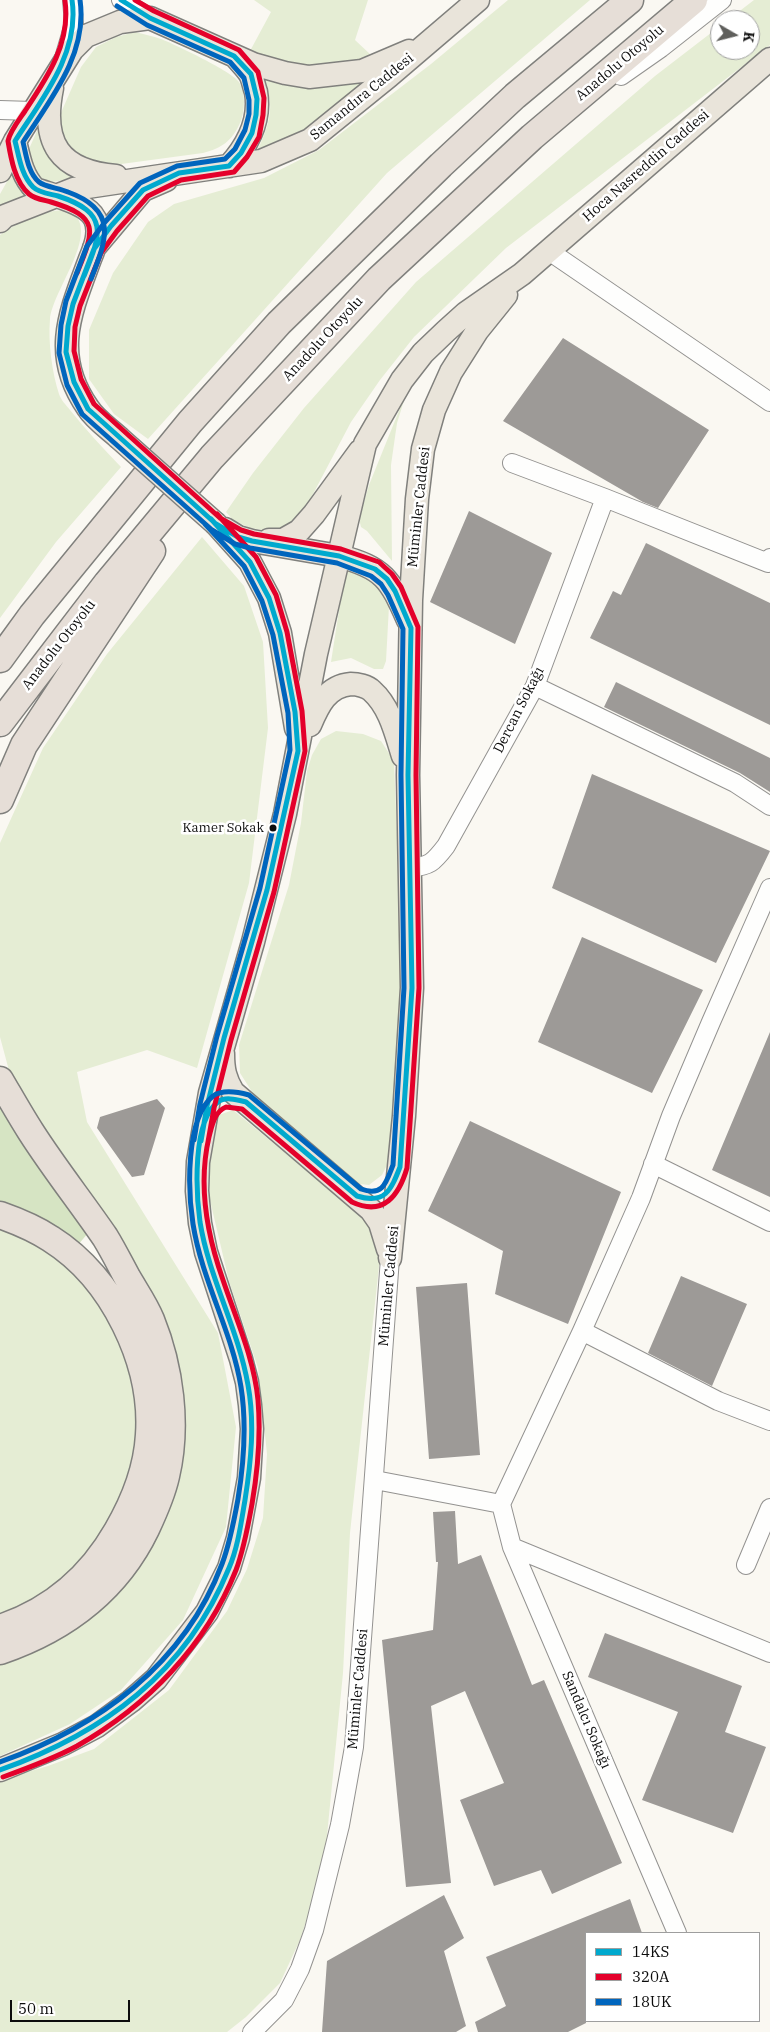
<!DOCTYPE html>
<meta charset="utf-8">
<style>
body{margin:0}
#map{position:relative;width:770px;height:2032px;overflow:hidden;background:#faf8f2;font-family:"IBM Plex Serif",serif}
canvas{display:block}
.legend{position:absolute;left:585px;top:1932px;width:175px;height:90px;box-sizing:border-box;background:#fff;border:1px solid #9e9e9e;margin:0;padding:6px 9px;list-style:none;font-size:15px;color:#0c0c0c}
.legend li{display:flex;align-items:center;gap:10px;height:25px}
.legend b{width:25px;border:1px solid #9e9e9e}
.north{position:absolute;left:710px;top:10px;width:50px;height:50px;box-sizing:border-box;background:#fff;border:1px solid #9e9e9e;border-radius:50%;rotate:98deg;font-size:14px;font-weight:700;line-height:20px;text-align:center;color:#0c0c0c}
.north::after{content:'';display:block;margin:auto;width:18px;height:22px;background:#5f5f5c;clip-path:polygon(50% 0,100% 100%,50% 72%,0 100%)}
.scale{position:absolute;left:10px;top:2000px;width:120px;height:22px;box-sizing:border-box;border:2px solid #0c0c0c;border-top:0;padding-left:6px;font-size:15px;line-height:18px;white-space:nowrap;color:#0c0c0c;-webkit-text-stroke:4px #fff;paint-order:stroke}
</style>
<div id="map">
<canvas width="770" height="2032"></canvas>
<ul class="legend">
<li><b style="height:6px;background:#00a9ce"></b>14KS</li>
<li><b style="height:6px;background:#e4002b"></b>320A</li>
<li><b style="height:6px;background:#0065bd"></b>18UK</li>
</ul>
<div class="north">K</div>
<div class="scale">50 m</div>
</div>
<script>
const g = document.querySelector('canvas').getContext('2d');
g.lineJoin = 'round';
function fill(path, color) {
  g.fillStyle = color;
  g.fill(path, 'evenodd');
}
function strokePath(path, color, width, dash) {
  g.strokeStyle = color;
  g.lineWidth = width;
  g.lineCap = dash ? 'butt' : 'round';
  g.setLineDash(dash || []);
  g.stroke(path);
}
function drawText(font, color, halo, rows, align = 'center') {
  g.font = font + ' "IBM Plex Serif",serif';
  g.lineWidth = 5;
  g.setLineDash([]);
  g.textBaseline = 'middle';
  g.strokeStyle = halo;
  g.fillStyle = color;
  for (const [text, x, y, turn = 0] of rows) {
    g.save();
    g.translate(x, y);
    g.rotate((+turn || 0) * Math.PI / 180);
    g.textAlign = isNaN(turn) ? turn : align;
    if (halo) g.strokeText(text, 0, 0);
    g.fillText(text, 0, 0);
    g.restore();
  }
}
fill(new Path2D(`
 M254 0H368L355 40 371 55 335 68 283 64 250 51 271 12Z
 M508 0H590L387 173 148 439 114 414 89 379V330L113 273 148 222 174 204 264 178 319 150 431 64Z
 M754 0H770V45L506 248 414 337 380 380 351 422 303 513 289 528 269 531 250 528 233 520 226 512 253 473 304 408 416 282 655 76 720 26V50H750V20H728Z
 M135 32C143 34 153 36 161 39 174 44 233 72 239 82 246 92 245 112 240 123 232 141 222 148 203 153L99 167 85 163 59 138 60 115 81 67 96 47 116 37Z
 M389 63 304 132 256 153C270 125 278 100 259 73Z
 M40 124 81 177 47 183 36 175 28 163 29 149Z
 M13 171 31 196 0 210V194Z
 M66 210C70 212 75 215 78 219 92 243 53 292 50 319 48 343 52 372 59 394 61 400 66 405 70 410 86 430 103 448 121 467L56 542 0 618V235C23 220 37 211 66 210Z
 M407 391 397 423 391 465 392 561 367 531 361 527 359 519 369 485Z
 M202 537 244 586 263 642 268 728 249 883 197 1068 147 1050 77 1072 87 1122 218 1333 236 1427 226 1527 183 1620 121 1690 70 1724 0 1756V1664L41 1649 76 1628 116 1595 144 1558 176 1482 186 1424 182 1383 174 1342 146 1282 103 1213 11 1078 0 1037V843L43 748 107 654Z
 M346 565 382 584 389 606 386 661 383 669H374L351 658 331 662Z
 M336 731 363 734 381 741 394 761 403 986 390 1159 382 1175 369 1185 351 1183 254 1095 240 1073 239 1045 289 885 301 823 307 771 312 755 321 739Z
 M233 1110 350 1206 382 1239 350 1533 343 1673 324 1866 300 1940 280 1983 246 2017 227 2032H0V1780L48 1766 94 1749 169 1690 227 1611 247 1569 263 1518 267 1454 258 1368 229 1281 209 1196 211 1133 219 1115Z
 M0 1226 52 1252 82 1278 122 1338 139 1412 138 1448 129 1486 91 1553 48 1593 0 1618Z`), '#e5edd4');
fill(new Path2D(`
 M0 1105 9 1123 89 1232 77 1246 0 1204Z`), '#d6e4c3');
fill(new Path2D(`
 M563 338 709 430 658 508 643 502 503 421Z
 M469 511 552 553 515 644 430 602Z
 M646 543 770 603V725L590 638 613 591 621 595Z
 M616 682 770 758V792L740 773 604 707Z
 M592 774 770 851 716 963 552 888Z
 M582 937 703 990 652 1093 538 1042Z
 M770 1032V1197L712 1170Z
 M157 1099 165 1108 144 1175 132 1177 97 1128 100 1117Z
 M470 1121 621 1192 568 1324 495 1294 503 1251 428 1211Z
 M681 1276 747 1304 712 1386 648 1353Z
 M467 1283 480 1455 429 1459 416 1287Z
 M455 1511 458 1564 481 1555 532 1685 544 1680 622 1863 552 1894 541 1870 494 1886 460 1800 504 1783 465 1691 431 1706 451 1883 406 1887 382 1640 433 1630 438 1562H436L433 1512Z
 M605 1633 742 1686 725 1732 766 1747 733 1833 642 1800 678 1712 588 1677Z
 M444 1895 464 1938 444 1951 466 2026 456 2032H322L327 1961Z
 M630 1899 642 1933H586V2023L568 2032H478L475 2022 506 2006 486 1957Z`), '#9d9a97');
const minor = new Path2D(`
 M121 0 150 18
 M64 58 74 24 72 0
 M621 76 661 48 722 0
 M0 110 33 111
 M549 251 770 402
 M512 463 605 498 768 563 770 558
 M535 686 735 783 770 806
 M409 868C430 866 433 863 446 846L535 686 605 498
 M653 1164 770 1222
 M582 1331 718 1401 770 1421
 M375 1480 501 1504 582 1331 641 1198 671 1116 711 1022 770 888
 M501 1504 512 1547 677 1933
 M512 1547 770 1653
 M746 1565 770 1508
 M252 2032 284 2000 300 1969 314 1930 340 1825 354 1747 390 1258`);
const major = new Path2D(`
 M52 88C41 143 59 171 116 176
 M15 141C19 158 22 176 35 189 51 195 87 202 95 219 101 232 95 247 90 259 70 313 51 355 88 408 95 419 108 428 118 437
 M229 166C248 145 261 121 256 92 254 87 253 79 250 74 246 68 240 62 235 56
 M0 171 15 141 72 50 86 36 120 22 150 18 253 64 285 73 309 77 362 71 409 51
 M0 221 5 216 74 189 261 161 310 140 389 76 478 0
 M94 248 143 190 166 180
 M216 524 250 562 269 598 280 633 296 728
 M225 529 238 537 252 541 339 556C384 568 390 579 408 620
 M269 540H283L299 531 314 514 360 451
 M310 725C318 706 327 686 351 684 357 684 367 686 372 691 390 707 396 734 403 756
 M223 1054C223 1069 225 1079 233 1092L371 1210 380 1223 388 1249
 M390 1258 404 1116 412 988 408 775 411 600 417 499 423 449 434 410 451 372 477 331 506 295
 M0 1770 63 1744 97 1726 131 1701 156 1679 207 1612 229 1568 238 1538 249 1478 252 1429 250 1405 247 1382 241 1359 206 1252 200 1223 197 1191 198 1162 210 1093 253 942 285 814 316 654 365 444 402 380 423 353 446 331 466 313 522 274 770 59`);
const highway = new Path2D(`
 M0 659 32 615 190 422 279 323 441 165 515 96 630 0
 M0 723 107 583 212 457 379 279 532 137 694 0
 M0 800 24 745 152 551
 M0 1080C10 1097 20 1115 31 1132 54 1168 81 1202 105 1237 113 1250 120 1264 127 1277 135 1291 145 1305 151 1320 170 1367 178 1425 166 1476 162 1494 154 1512 146 1529 116 1591 64 1629 0 1651
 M0 1215C17 1221 36 1229 51 1239 113 1278 154 1363 149 1435 147 1469 134 1502 117 1531 90 1578 51 1611 0 1628`);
strokePath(minor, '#939290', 20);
strokePath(major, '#80807d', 25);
strokePath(highway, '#80807d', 29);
strokePath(minor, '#fefefd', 18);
strokePath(major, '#e9e4da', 22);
strokePath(highway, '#e6ded7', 26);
const majorBridge = new Path2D(`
 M118 437 216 524`);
strokePath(majorBridge, '#80807d', 25, []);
strokePath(majorBridge, '#e9e4da', 22);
strokePath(new Path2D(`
 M72 0C80 53 42 99 15 141 19 156 21 175 33 187 39 193 51 194 58 196 110 213 101 234 84 276
 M201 1141 207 1106 224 1038 267 890 298 751 295 712 280 633 269 598 250 562 211 519
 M0 1770C104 1733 186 1673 229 1568 238 1547 241 1523 245 1500 251 1462 255 1423 248 1385 238 1328 209 1278 200 1222 196 1193 192 1121 218 1102 225 1096 238 1100 246 1102L357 1196C385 1205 391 1190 400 1167L412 988 408 775 411 628 395 591 387 579 375 569 339 556 252 541 238 537 216 524 88 409 74 382 66 352 68 326 73 304 94 249 111 226 143 190 179 173 229 166 241 153 252 133 256 115 257 99 251 74 234 56 150 18 121 0`), '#00a9ce', 5);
strokePath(new Path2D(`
 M65 1C71 43 47 78 25 111 19 120 10 131 8 141 11 159 15 182 29 194 35 199 44 200 51 202 101 217 94 231 77 273
 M208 1142 214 1108 231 1040 274 892 305 751 302 711 287 632 276 595 256 557 217 514
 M3 1777C28 1768 53 1759 77 1746 147 1706 206 1646 236 1570 244 1549 248 1526 252 1504 258 1469 261 1435 258 1400 254 1358 236 1319 223 1280 207 1235 198 1184 209 1137 212 1126 214 1112 226 1107L242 1109 352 1202C384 1217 399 1195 407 1168L419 988 416 775 418 627 401 587 392 574 379 562 341 549 254 534 241 530 220 518 94 404 81 379 74 351 75 327 80 306 101 253 117 231 148 196 181 180 234 172 247 157 259 137 263 115 264 98 258 72 239 50 154 11 135 0`), '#e4002b', 5);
strokePath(new Path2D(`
 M80 0C88 54 50 100 23 142 26 154 28 173 39 182 45 187 59 188 68 192 118 210 107 239 91 279
 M194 1140 200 1104 217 1036 260 888 290 750 288 713 273 635 262 601 244 566 205 524
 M0 1762C98 1727 184 1665 222 1564 230 1543 234 1521 238 1499 244 1462 247 1425 241 1387 232 1331 202 1281 193 1224 188 1192 185 1119 213 1096 223 1089 238 1092 249 1095L361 1189C383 1197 386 1183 393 1165L404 988 401 775 403 629 388 595 381 584 371 576 337 563 250 548 235 544 212 530 82 414 67 385 59 353 61 325 66 301 87 246 105 222 140 183 177 166 225 159 235 149 245 130 249 114V100L244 78 230 62 147 25 117 6`), '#0065bd', 5);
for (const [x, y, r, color] of [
 [273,828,4.5,"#0c0c0c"]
]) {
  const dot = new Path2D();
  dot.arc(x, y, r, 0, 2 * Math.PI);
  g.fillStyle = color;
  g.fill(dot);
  strokePath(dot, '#fff', 2);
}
drawText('13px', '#0c0c0c', '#fff', [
 ["Kamer Sokak",264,828]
], 'right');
drawText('14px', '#0c0c0c', '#fff', [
 ["Anadolu Otoyolu",620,63,-40],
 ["Samandıra Caddesi",362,97,-39],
 ["Hoca Nasreddin Caddesi",646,166,-41],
 ["Anadolu Otoyolu",323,339,-47],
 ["Müminler Caddesi",419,507,-84],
 ["Anadolu Otoyolu",59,645,-52],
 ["Dercan Sokağı",519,710,-63],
 ["Müminler Caddesi",389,1286,-85],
 ["Müminler Caddesi",358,1689,-85],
 ["Sandalcı Sokağı",586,1720,67]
]);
</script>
